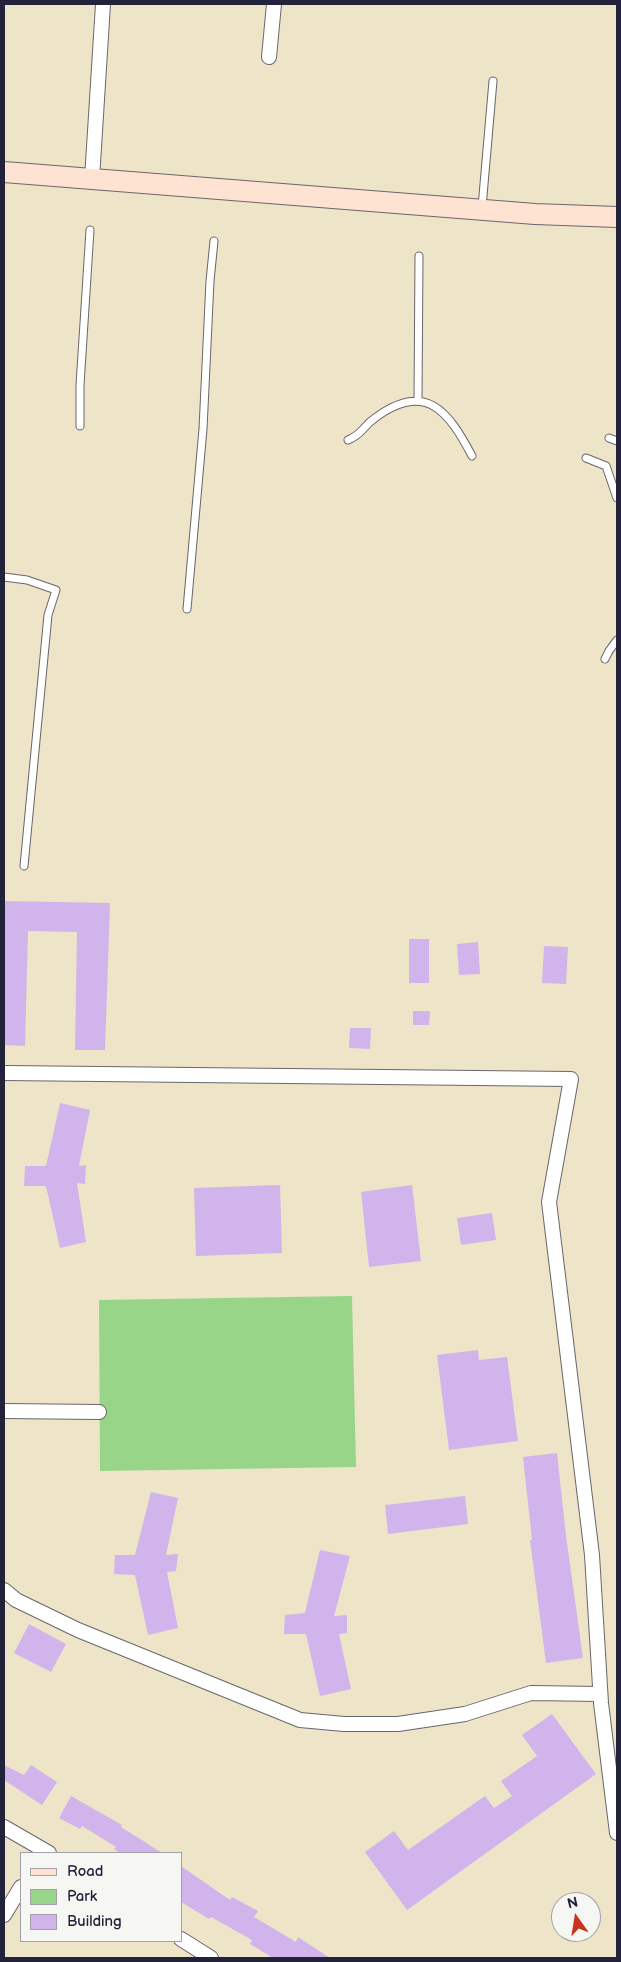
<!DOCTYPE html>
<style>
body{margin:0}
#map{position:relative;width:621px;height:1962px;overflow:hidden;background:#eee4c8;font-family:"Balsamiq Sans",sans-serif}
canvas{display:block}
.frame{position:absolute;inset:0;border:5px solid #22223b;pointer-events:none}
.legend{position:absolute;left:20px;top:1852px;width:162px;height:90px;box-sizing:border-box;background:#f6f6f2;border:1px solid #a1a1a9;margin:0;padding:6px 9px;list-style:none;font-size:15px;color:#22223b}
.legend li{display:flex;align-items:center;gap:10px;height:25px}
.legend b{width:25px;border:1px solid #a1a1a9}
.north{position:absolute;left:551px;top:1892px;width:50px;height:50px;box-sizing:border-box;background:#f6f6f2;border:1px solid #a1a1a9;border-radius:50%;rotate:347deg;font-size:14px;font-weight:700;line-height:20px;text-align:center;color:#22223b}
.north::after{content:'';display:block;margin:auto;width:18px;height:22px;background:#c8321e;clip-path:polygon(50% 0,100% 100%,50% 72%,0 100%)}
</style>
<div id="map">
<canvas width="621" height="1962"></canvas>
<div class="frame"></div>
<ul class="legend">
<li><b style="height:6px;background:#fee3d2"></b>Road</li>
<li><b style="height:14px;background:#99d589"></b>Park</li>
<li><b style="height:14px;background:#d1b4ec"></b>Building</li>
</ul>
<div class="north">N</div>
</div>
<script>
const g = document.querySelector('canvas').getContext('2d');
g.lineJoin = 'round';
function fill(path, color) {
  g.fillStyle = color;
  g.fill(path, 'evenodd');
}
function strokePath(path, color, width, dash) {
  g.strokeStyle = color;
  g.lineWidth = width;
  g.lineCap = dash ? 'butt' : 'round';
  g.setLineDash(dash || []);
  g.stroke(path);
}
fill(new Path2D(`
 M352 1296 356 1467 100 1471 99 1300Z`), '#99d589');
fill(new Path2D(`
 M4 901 110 903 105 1050H75L77 932 28 931 25 1046 4 1045Z
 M409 939H429V983H409Z
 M478 942 480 974 459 975 457 944Z
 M544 946 568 947 566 984 542 983Z
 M413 1011H430L429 1025H413Z
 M350 1028H371L370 1049 349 1048Z
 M60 1103 90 1110 79 1166 86 1165 85 1184 77 1183 86 1242 60 1248 46 1186H24L25 1166H46Z
 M280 1185 282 1253 196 1256 194 1188Z
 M412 1185 421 1261 369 1267 361 1192Z
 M492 1213 496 1240 461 1245 457 1218Z
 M478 1350 479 1360 507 1357 518 1441 449 1450 437 1355Z
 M557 1453 566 1536 583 1658 546 1663 530 1540H532L523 1457Z
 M151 1492 178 1498 166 1555 178 1554 176 1571 167 1572 178 1628 148 1635 135 1575 114 1574 115 1555H135Z
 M465 1496 468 1524 388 1534 385 1505Z
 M320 1550 350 1556 334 1616 347 1615V1633L339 1634 351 1689 320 1696 306 1634H284L285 1615 305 1613Z
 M29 1624 66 1644 51 1672 14 1653Z
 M552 1714 596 1774 407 1910 365 1852 394 1831 408 1850 485 1796 494 1808 512 1796 501 1781 537 1756 522 1735Z
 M4 1765 24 1775 31 1765 57 1782 42 1805 4 1780Z
 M71 1796 122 1825 121 1827 162 1853H120L114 1849 116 1847 82 1826 80 1829 59 1818Z
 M181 1866 230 1900 232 1897 258 1911 254 1917 296 1942 298 1937 330 1958H273L250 1944 252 1940 211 1917 209 1919 181 1902Z`), '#d1b4ec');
const service = new Path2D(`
 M482 207 493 81
 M418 399 419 256
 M80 426V385L90 230
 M609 438 617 441
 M348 440C363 434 363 426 375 418 425 381 448 410 472 456
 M586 458 606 466 617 498
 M4 577 27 580 56 590 48 615 24 866
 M187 609 203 429 210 281 214 241
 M605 659 609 651 617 640`);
const minor = new Path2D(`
 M269 57 274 4
 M92 179 103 4
 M4 1073 571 1079 549 1202 592 1555 601 1703 617 1833
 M4 1411 99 1412
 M4 1590 16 1600 78 1630 300 1720 344 1724H398L465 1714 531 1693 600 1694
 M4 1827 49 1853
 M4 1915 21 1887
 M181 1939 211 1958`);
const secondary = new Path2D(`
 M4 172 535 214 617 217`);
strokePath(service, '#69666c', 9);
strokePath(minor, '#69666c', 16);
strokePath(secondary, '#69666c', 22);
strokePath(service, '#fff', 7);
strokePath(minor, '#fff', 14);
strokePath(secondary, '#fee3d2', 20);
</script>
